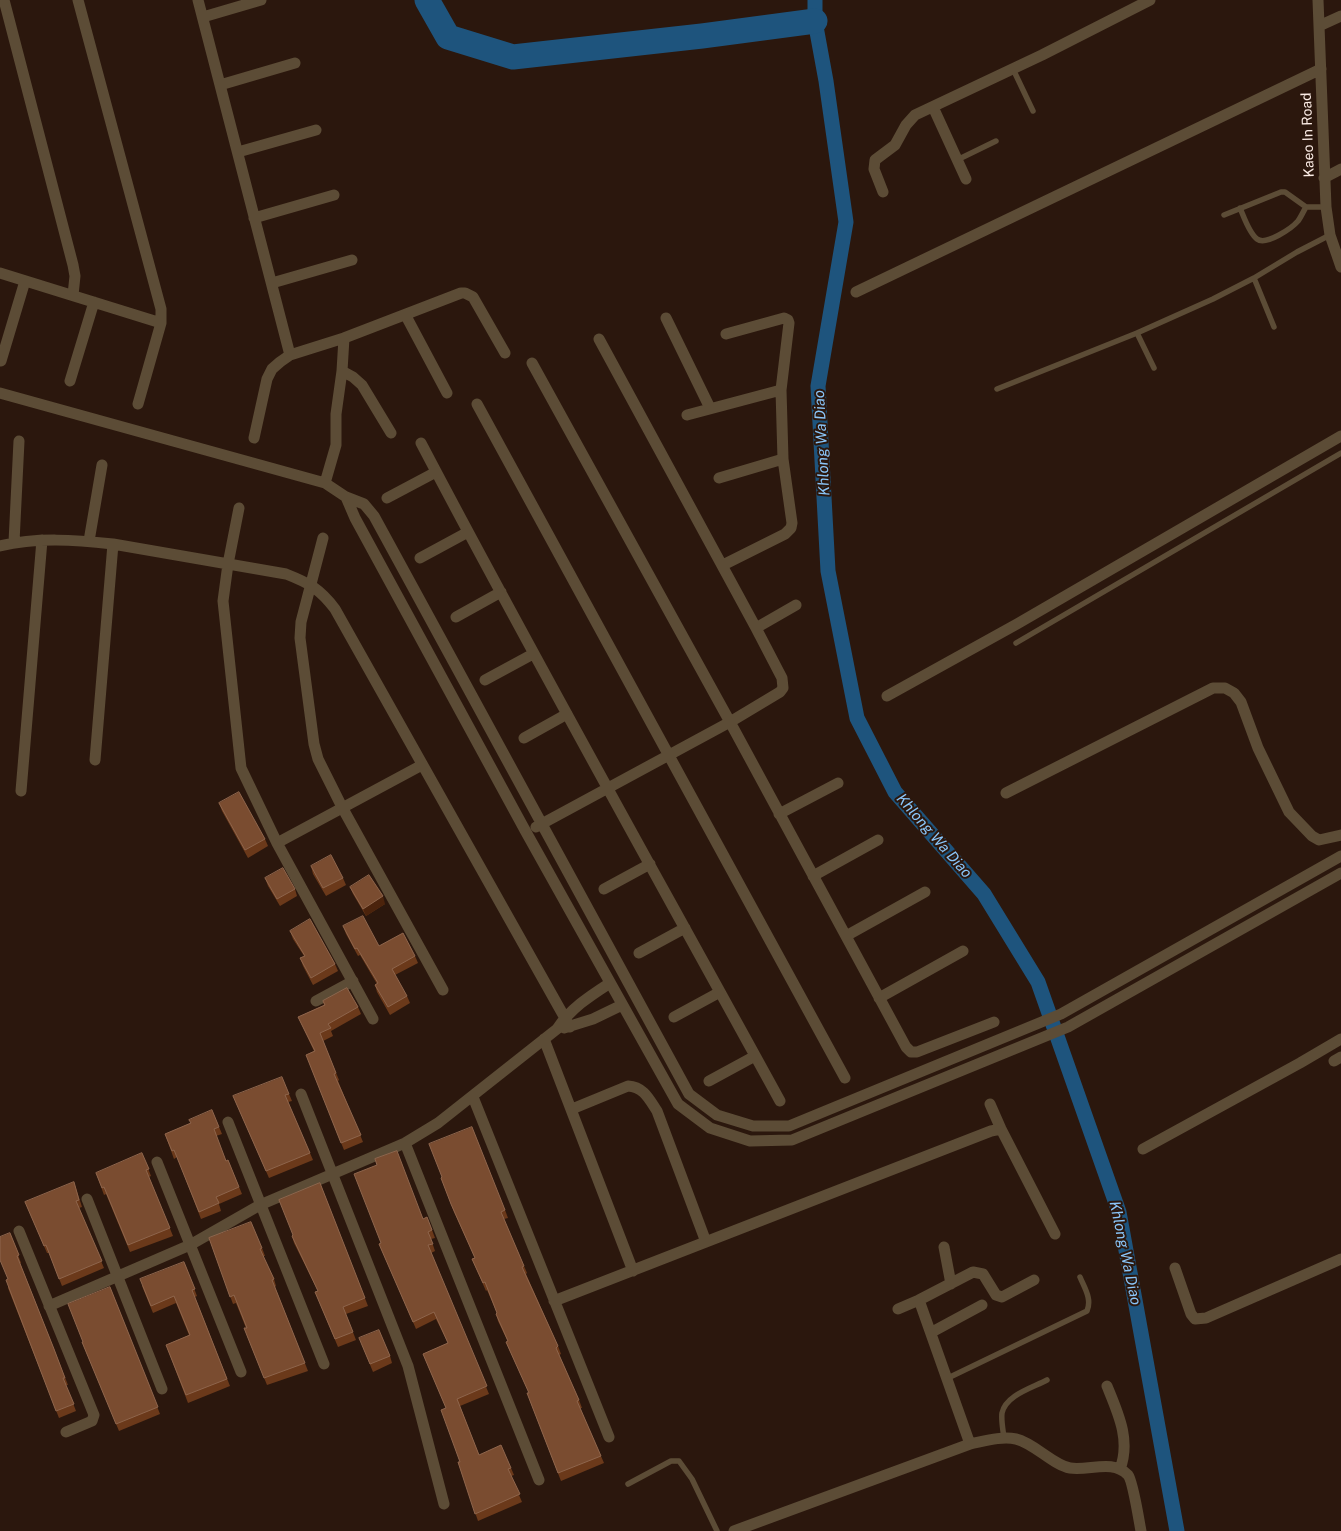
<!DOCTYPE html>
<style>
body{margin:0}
canvas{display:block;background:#2b170d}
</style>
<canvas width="1341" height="1531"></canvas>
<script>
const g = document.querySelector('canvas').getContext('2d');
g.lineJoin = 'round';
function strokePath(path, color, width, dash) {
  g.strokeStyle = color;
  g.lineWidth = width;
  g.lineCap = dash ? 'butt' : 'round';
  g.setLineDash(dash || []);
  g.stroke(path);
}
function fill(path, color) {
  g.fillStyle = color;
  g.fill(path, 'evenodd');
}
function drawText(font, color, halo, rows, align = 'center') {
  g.font = font + ' "Public Sans",sans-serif';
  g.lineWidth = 4;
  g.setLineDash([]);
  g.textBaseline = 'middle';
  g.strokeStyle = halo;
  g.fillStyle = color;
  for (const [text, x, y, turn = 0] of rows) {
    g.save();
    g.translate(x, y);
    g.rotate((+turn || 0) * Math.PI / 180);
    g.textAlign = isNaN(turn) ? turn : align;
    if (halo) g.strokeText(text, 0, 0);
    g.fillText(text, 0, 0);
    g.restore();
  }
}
strokePath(new Path2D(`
 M815 0V21L826 81 846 222 818 386 828 571 857 718 895 792 984 894 1038 982 1119 1212 1177 1531`), '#1e547d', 15);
strokePath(new Path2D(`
 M427 0 448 37 513 57 702 36 815 21`), '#1e547d', 25);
strokePath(new Path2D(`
 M1013 69 1033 111
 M957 160 996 141
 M1240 208C1244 217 1249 233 1257 239 1266 246 1292 228 1298 221 1301 217 1303 212 1306 207
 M1224 215 1281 192H1285L1306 207H1326
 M1254 278 1274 327
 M1137 333 1154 368
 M997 389 1137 333 1213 299 1254 278 1297 252 1330 235
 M1016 643 1341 453
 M948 1378 1087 1311C1092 1299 1085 1289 1080 1277
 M1004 1438C1003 1430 1001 1420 1002 1413 1006 1395 1032 1388 1047 1380
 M628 1484 671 1461H679L692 1479 717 1531`), '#5c4c36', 5.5);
strokePath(new Path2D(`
 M4 0 73 265 75 276 73 295
 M78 0 161 309V323L138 404
 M198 0 290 355
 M1318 0 1326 207 1330 235 1341 267
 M203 17 261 0
 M1319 26 1341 16
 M220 85 295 63
 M933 107 966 179
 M238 152 316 130
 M1324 178 1341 169
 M883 192 874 169 875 160 895 145 906 125 915 115 1042 55 1150 0
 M254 218 334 195
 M0 273 161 323
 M272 283 352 260
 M856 292 1321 69
 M406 316 447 393
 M666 318 710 408
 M1 361 25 281
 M532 363 730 722 906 1047 911 1052H917L994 1022
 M342 371 353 377 362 385 391 433
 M70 381 94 302
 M0 393 325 483 346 497 364 504 374 516 689 1094 717 1115 753 1126H789L1061 1014 1341 856
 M477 404 845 1078
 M687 415 781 390
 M254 438 267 379 272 369 280 362 290 355 344 338 461 293H465L473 297 505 353
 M421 443C537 664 660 882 780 1101
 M719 478 783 459
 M325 483 336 445V414L342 371 344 338
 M346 497 355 518 526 832 678 1104 710 1128 750 1141 792 1140 1068 1027 1341 873
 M387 498 436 472
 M239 508 228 564 223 601 241 768 277 843 373 1019
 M323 538 301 622 300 638 314 744 318 759 342 807 443 990
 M89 541 102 465
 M14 542 19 441
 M0 546C37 537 76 540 113 544L286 574C309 583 320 589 335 609L570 1027
 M420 558 468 532
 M723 565 785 534 791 528 792 523 783 459 781 390 789 323 788 320 784 318 726 334
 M456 617 501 592
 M756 628 796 605
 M485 680 533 654
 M887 696 1017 624 1341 436
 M524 738 567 714
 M95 760 113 544
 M21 791 42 540
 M1006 793 1213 688H1225L1234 693 1241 702 1258 748 1289 812 1312 836 1319 840 1341 835
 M779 814 838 783
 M536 827 730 722 780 692 783 688 782 678 756 628 599 339
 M277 843 422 765
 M813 876 878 840
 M604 889 650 864
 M846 936 925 892
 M639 953 685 928
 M879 998 963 951
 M316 1001 353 981
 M674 1017 720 992
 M564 1028 593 1019 622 1005
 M544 1039 633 1271
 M1334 1061 1341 1057
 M709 1081 755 1056
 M301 1094 408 1366 444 1504
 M473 1097 609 1437
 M990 1104 1001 1129 1055 1234
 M572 1109 628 1086C644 1087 649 1099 657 1111L706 1242
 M228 1122 324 1364
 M405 1143 539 1480
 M1143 1149 1300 1063 1341 1039
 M157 1162 241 1372
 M87 1199 162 1389
 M19 1231 94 1415 92 1421 66 1432
 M944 1247 951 1284
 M1175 1268 1191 1314 1195 1319 1206 1318 1341 1259
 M554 1301 991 1131 1001 1129
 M49 1306 190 1245 260 1205 405 1143 438 1123 557 1029C571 1008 590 996 610 983
 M898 1309 919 1300
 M932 1332 982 1305
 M1107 1386C1118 1413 1131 1440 1120 1469
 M970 1444 919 1300 973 1272 983 1274 996 1295 1002 1297 1034 1280
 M734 1531 970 1444C985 1441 1001 1436 1016 1439 1034 1443 1053 1465 1070 1468 1089 1471 1113 1459 1128 1475 1133 1481 1139 1521 1141 1531`), '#5c4c36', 11);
fill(new Path2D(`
 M219 803 265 839 268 846 248 858 222 811Z
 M311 866 343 878 346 885 326 896 313 874Z
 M265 878 295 889 297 896 280 906 268 886Z
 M350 887 385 904 366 916 353 894Z
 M343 926 379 946 415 956 418 963 395 975 407 996 410 1003 390 1015 377 992 375 985 377 984 360 955 358 956 346 934Z
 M290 931 335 964 338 971 313 985 303 966 300 958 304 956 293 939Z
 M323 1001 358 1007 361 1014 331 1031 333 1036 323 1041 339 1080 338 1081 363 1142 344 1150 306 1055 314 1051 298 1017 324 1005Z
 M289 1094 292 1101 288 1102 313 1160 269 1178 233 1096Z
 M212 1110 222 1134 216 1136 226 1161 228 1160 242 1194 219 1204 221 1211 201 1219 177 1157 174 1159 165 1134 191 1123Z
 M142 1153 151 1176 149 1177 173 1236 130 1252 106 1194 104 1195 96 1173Z
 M441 1178 505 1210 508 1218 504 1219 524 1266 527 1273 526 1274 558 1346 561 1354 559 1355 579 1400 582 1408H580L604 1463 561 1481 530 1401 529 1393 509 1349 506 1342H508L498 1321 496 1314 497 1313 487 1290 486 1291 475 1266 472 1259 475 1258 454 1212Z
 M74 1182 82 1207 79 1208 104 1268 62 1286 49 1253H47L25 1202Z
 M320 1183 368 1306 346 1314 356 1340 338 1347 315 1292 318 1291 294 1243 292 1236H293Z
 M423 1219 432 1230 435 1238 431 1239 435 1251 431 1253 489 1394 460 1406 479 1455 511 1468 514 1475 511 1476 522 1502 478 1521 458 1462H460L446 1408 423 1354 448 1343 436 1319 416 1329 379 1244Z
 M10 1233 21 1263H20L54 1349 68 1385H66L76 1411 59 1418 8 1288V1280Z
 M209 1238 262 1248 265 1256H263L274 1279 276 1286 275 1287 308 1371 267 1385 247 1336 246 1328 236 1303 233 1304Z
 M184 1262 197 1296 195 1297 230 1386 188 1403 166 1345 189 1335 176 1303 153 1313 142 1286Z
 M110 1287 160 1414 119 1431 82 1342H83Z
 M362 1345 390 1356 392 1363 373 1372Z`), '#6b391a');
fill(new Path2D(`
 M383 896 385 904 366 916 363 909Z`), '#4b230c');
const building = new Path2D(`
 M239 792 265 839 245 850 219 803Z
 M331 855 343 878 323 888 311 866Z
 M283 868 295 889 277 899 265 878Z
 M369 875 383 896 363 909 350 887Z
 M363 916 379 946 403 933 415 956 392 969 407 996 388 1007 375 985 378 983 357 948 355 949 343 926Z
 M310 919 335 964 311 978 300 958 305 956 290 931Z
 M347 988 358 1007 328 1024 331 1028 320 1033 336 1073 334 1074 361 1135 341 1143 306 1055 315 1051 298 1017 325 1005 323 1001Z
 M282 1077 289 1094 285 1095 310 1153 266 1171 233 1096Z
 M212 1110 219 1127 214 1129 226 1161 228 1160 239 1187 216 1197 219 1203 199 1212 174 1150 172 1151 165 1134 191 1123 189 1120Z
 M472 1127 505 1210 501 1212 524 1266 522 1267 558 1346 556 1348 579 1400 577 1401 601 1456 558 1473 527 1393H529L506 1342 508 1341 496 1314 497 1313 485 1282 483 1283 472 1259 475 1258 451 1204 441 1178 442 1177 429 1144Z
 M397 1151 423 1219 427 1217 432 1230 428 1232 433 1244 428 1245 487 1386 457 1399 479 1455 501 1445 511 1468 508 1469 520 1494 475 1514 458 1462H460L441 1410 446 1408 423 1354 448 1343 434 1312 413 1322 379 1244 381 1243 354 1174 377 1165 375 1159Z
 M142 1153 149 1169 146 1170 170 1228 128 1245 104 1187 102 1188 96 1173Z
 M74 1182 79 1200 76 1201 102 1261 59 1279 46 1245 44 1246 25 1202Z
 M320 1183 365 1298 343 1307 353 1332 335 1339 315 1292 318 1291 292 1236 293 1235 279 1200Z
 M251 1222 262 1248 260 1249 274 1279 272 1280 305 1363 264 1378 244 1328H247L234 1295 230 1297 209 1238Z
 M10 1233 19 1255 17 1256 54 1349 65 1378H63L74 1404 56 1411 6 1280 8 1279 0 1260V1237Z
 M184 1262 195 1289 192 1290 227 1379 186 1395 166 1345 190 1335 174 1296 151 1306 140 1279Z
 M110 1287 158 1407 116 1424 82 1342H83L68 1304Z
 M379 1330 390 1356 370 1364 359 1338Z`);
fill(building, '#7a4c30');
strokePath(building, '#8e654c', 1);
drawText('14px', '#fbece5', '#2b170d', [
 ["Kaeo In Road",1308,135,-92]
]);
drawText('italic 15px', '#8ac5f8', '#2b170d', [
 ["Khlong Wa Diao",822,443,-93],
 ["Khlong Wa Diao",934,836,49],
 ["Khlong Wa Diao",1125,1253,78]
]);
</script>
